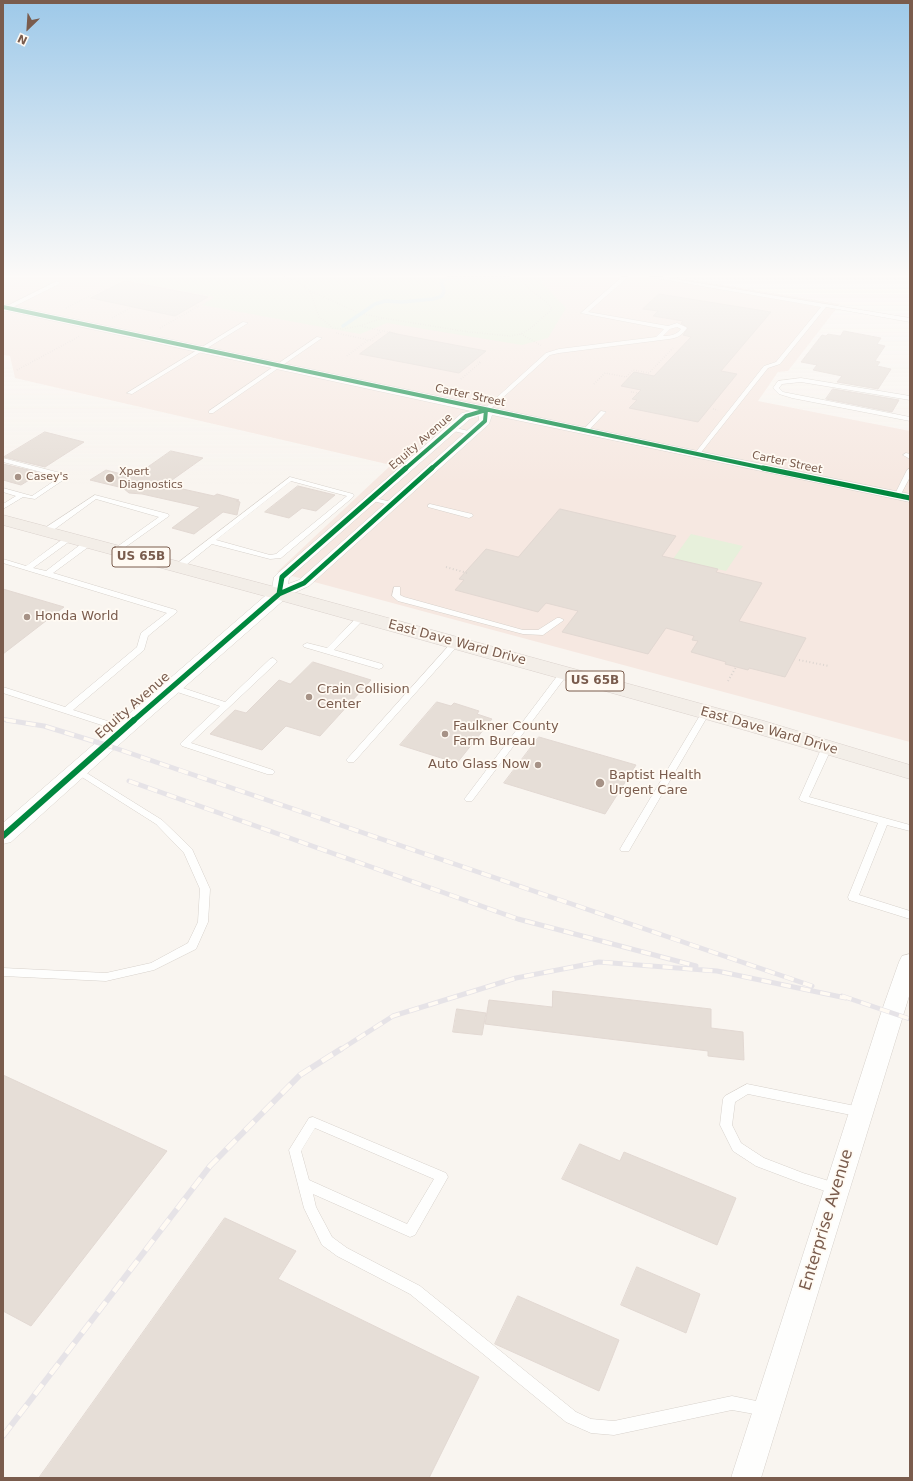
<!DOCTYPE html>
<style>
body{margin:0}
#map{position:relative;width:913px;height:1481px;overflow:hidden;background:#f9f5f0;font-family:"DejaVu Sans",sans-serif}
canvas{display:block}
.frame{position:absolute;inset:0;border:4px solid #7a5c4d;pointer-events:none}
.north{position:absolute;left:8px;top:8px;width:40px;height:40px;-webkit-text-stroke:3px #fffaf3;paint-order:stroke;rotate:205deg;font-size:11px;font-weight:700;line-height:16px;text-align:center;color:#7a5c4d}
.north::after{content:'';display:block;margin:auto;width:14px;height:18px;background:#7a5c4d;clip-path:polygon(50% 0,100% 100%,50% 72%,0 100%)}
</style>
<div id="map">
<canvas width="913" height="1481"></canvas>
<div class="frame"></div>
<div class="north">N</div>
</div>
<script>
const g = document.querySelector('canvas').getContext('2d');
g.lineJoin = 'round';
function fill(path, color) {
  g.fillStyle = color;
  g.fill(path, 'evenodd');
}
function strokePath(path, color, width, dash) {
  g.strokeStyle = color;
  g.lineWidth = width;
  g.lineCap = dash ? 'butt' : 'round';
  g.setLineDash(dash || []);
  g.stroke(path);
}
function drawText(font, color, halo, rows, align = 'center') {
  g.font = font + ' "DejaVu Sans",sans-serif';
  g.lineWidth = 3.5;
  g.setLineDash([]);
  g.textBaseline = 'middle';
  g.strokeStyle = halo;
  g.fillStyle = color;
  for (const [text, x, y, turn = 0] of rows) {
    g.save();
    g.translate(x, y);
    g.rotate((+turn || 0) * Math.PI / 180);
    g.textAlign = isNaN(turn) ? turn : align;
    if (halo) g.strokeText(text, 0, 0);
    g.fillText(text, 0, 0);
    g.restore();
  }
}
fill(new Path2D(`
 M3 277H673L840 304 788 371 778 372 758 401 910 431V742L277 572 391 465 15 378 10 356 3 355Z`), '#f6e8e1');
fill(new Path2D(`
 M110 277H544L542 283 566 308 548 338 522 345 387 323 360 334 202 305 215 297Z
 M691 534 743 546 726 571 673 559Z`), '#e7f0db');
strokePath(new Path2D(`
 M343 326 375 304 385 301 402 302 433 299 442 296 444 291 441 281 449 278 508 277`), '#d0e8ea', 3.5);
const building = new Path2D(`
 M125 281 208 297 175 316 91 298Z
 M659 294 771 312 721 371 737 374 698 422 629 408 637 400 632 399 641 390 621 386 634 372 654 376 691 337 683 335 688 328 681 323 683 321 653 316 658 311 643 309Z
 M844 331 881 338 877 344 885 346 875 361 880 362 877 366 891 369 878 389 837 382 842 376 813 370 817 365 801 362 822 335 826 336 828 334 840 336Z
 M390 332 397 334 486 351 459 373 360 354Z
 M833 389 899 400 892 412 826 399Z
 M45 432 84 442 45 467 4 457Z
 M171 451 203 458 165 485 214 496 217 494 239 500 236 501 240 502 237 515 223 512 194 534 172 528 200 507 142 494 129 493 123 488 90 480 106 470 133 477Z
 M3 464 37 472 36 473 39 474 21 485 3 480Z
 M298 486 335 495 316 511 302 508 289 518 265 512Z
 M560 509 676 536 662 556 718 569 716 572 762 583 739 621 806 638 785 677 749 668 748 670 725 664 726 662 691 652 698 641 692 640 694 636 666 628 648 654 562 632 578 611 546 603 538 612 455 590 464 580 459 579 486 549 518 557Z
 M3 589 64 607 3 654Z
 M313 662 371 680 320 736 286 726 262 750 210 734 235 710 246 713 279 680 290 684Z
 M437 702 451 706 454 703 479 711 477 714 492 719 457 763 400 745Z
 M539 737 636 765 605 814 504 783Z
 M553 991 711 1009V1028L743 1032 744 1060 708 1056V1051L485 1024 489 1000 552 1007Z
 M457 1009 486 1013 482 1035 453 1032Z
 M3 1075 167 1151 31 1326 3 1311Z
 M580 1144 620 1161 624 1152 736 1198 717 1245 562 1179Z
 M225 1218 296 1251 278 1279 479 1377 429 1478H39Z
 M637 1267 700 1294 686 1333 621 1305Z
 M518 1296 619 1340 599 1391 495 1344Z`);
fill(building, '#e6ded7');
strokePath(building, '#e2d8d2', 1);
const lane = new Path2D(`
 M622 277H628L588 312 668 326 677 323 686 327 687 328C682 335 678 338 669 339L559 353 550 355 488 411H484V409L546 353 559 349 656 337 664 329 581 313ZM677 327 681 329C676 335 671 336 663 336L670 329Z
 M650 277H662L910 318V322L826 307 780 364 768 368 699 455 697 456 694 454 695 453 764 366 776 362 821 307Z
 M57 281 60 283 59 284 3 312V308Z
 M243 322 248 323 132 394 127 393Z
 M317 337 322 338 213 413H209V411Z
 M801 378 910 396V400L801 382 782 384 779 388 783 392 793 394 910 417V421L792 398 779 394 773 388 778 381Z
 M601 411 606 412 587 432H583V430Z
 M451 427 473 432 474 433 471 435 449 430V428Z
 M906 453 910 454V459L903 455Z
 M3 458 68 475 69 476 35 499 23 497 3 509V504L16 496 3 492V488L32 496 60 477 3 462Z
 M910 468V477L900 496 899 497H895L894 496 907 470Z
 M290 477 353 494 354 495 352 498 281 558 270 559 212 544 181 569H175V565ZM291 481 347 496 276 554 270 555 216 540Z
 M95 495 168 514 169 516 117 553H114V549L159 517 96 499 48 534H42V530Z
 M371 497 395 503 397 504 393 506 369 500V498Z
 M430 504 472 514 473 516 469 518 428 507V505Z
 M67 536H73L74 538 33 568 46 571 85 541H91V545L53 573 176 610 177 612 148 636 144 650 73 710 126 727 127 729 126 731H120L3 693V687L65 707 137 647 141 633 167 613 3 563V559L26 566Z
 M394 587H400V595L404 597 523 630H538L557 618H560L564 620 543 635 523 634 398 601 392 596Z
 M359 615H362L366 617 334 650 382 664 383 666 382 668 379 669 304 647 303 645 307 643 327 648Z
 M453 641H459L460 643 354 762H348L346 760 348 758Z
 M273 658 277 661 276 663 191 743 273 770 275 772 273 774H267L182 746 180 744 182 742 220 706 168 689 167 687 168 685H174L225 702 270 659Z
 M564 670 567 671 568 673 567 675 472 801H466L464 799 466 797 561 671Z
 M706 709 710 712 630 849 629 851H621L620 849 702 712Z
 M827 744 832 747 809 797 910 825V831L887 825 859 895 910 911V919L849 900 848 897 878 823 801 801 799 799 822 747Z
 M77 767 162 820 192 849 210 889 208 922 196 949 154 970 106 981 3 976V968L106 973 151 963 188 943 198 922 200 889 184 853 156 824 74 772 72 770 74 768Z
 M747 1084 865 1108 867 1112 865 1116 861 1117 748 1094 735 1102 732 1125 741 1143 764 1158 803 1173 842 1185 843 1189 842 1193 837 1195 801 1183 756 1166 733 1151 720 1125 723 1099 725 1096Z
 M313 1117 446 1173 448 1177 415 1235 410 1237 313 1194 316 1207 332 1237 347 1248 420 1286 576 1412 591 1419 614 1421 732 1396 771 1404 773 1409 771 1414 766 1416 732 1410 614 1435 591 1433 566 1422 410 1294 337 1256 322 1245 304 1208 289 1150 309 1118ZM315 1128 434 1179 407 1224 309 1180 301 1151Z`);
const street = new Path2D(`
 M3 304 683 448 910 494V502L492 415 489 424 309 586 285 597 279 599 273 597 271 594 274 577 277 574 462 413 471 411 3 310ZM479 416V420L299 580 288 584 289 578 470 419Z
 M910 954V993L761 1478H731L881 1013 899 962 902 956Z`);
const secondary = new Path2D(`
 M279 588 286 590 289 594 286 598 131 734 11 842 3 844V823L272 590Z`);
const primary = new Path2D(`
 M3 515 286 590 764 721 910 765V779L748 731 272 598 3 525Z`);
strokePath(lane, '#d7d1cb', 1);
strokePath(street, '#d7d1cb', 1);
strokePath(secondary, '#d9d2cb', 1);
strokePath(primary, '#dad1cc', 1);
strokePath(new Path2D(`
 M284 277 299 282 310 291 319 317 333 328 343 329 359 326 383 318 469 332 510 336 521 334 531 328 552 309C545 297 531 294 524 282L529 277
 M310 291 357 312
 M66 308 105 288 107 289
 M364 314 382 318
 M112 318 132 307
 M360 326 397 334
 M160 328 199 306H195
 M336 333 374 341
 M521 334 542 346
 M370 340 382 331
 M347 356 368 340
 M17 370 80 336
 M461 379 481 362H477
 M594 384 605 373 626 377 633 370 649 373 673 348
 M631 392 639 393 638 394
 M713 409 718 410`), '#dcd5d0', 1.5, [0.5, 2]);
strokePath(new Path2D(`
 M446 567 467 573
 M799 660 829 666
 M728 681 736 667`), '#dcd5d0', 2, [1, 2.5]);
fill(lane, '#fefefd');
fill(street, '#fefefd');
fill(secondary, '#fefefd');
fill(primary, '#f3eee8');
const railFar2 = new Path2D(`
 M3 719 12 721`);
const railFar1 = new Path2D(`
 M6 720 44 726 106 745 812 986
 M129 781 518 919 696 966
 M842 996 910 1019
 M340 1050 393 1016 516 978 599 962 717 971 846 998`);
const rail = new Path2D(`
 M3 1436 210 1166 300 1075 341 1049`);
strokePath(railFar2, '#e6e3e7', 4);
strokePath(railFar1, '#e6e3e7', 5);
strokePath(rail, '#e6e3e7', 6);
strokePath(railFar2, '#fffaf3', 2.5, [8]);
strokePath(railFar1, '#fffaf3', 3.5, [10]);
strokePath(rail, '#fffaf3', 4.5, [13]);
strokePath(new Path2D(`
 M3 307 768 469
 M405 469 466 416 486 410 485 421 431 469`), '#00873e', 4);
strokePath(new Path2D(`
 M763 468 910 498
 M279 594 282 577 406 468
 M279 594 304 583 432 468
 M133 721 279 594`), '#00873e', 5);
strokePath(new Path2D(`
 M3 836 134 720`), '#00873e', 6);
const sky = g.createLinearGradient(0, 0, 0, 484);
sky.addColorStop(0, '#9ec9e9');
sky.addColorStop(0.57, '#fcfaf8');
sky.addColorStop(1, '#fcfaf800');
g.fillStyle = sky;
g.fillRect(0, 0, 913, 484);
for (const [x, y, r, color] of [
 [18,477,4,"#a69286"],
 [110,478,5,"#a69286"],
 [27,617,4,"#a69286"],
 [309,697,4,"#a69286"],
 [445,734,4,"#a69286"],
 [538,765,4,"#a69286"],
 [600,783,5,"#a69286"]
]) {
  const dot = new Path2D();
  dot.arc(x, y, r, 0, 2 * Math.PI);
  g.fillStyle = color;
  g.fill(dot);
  strokePath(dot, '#fffaf3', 1.5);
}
drawText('11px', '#7a5c4d', '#fffaf3', [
 ["Carter Street",470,396,12],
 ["Equity Avenue",421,442,-41],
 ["Carter Street",787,463,12]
]);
drawText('11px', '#7a5c4d', '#fffaf3', [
 ["Xpert",119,472],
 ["Diagnostics",119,485],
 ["Casey's",26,477]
], 'left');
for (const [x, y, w] of [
 [141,557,58],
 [595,681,58]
]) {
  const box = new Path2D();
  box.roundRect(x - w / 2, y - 10, w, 20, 3);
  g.fillStyle = '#fffaf3';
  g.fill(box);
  strokePath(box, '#7a5c4d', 1);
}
drawText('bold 12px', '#7a5c4d', null, [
 ["US 65B",141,557],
 ["US 65B",595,681]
]);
drawText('13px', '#7a5c4d', '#fffaf3', [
 ["Honda World",35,617],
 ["Crain Collision",317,690],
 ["Center",317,705],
 ["Faulkner County",453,727],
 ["Farm Bureau",453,742],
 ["Auto Glass Now",530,765,"right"],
 ["Baptist Health",609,776],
 ["Urgent Care",609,791]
], 'left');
drawText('13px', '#7a5c4d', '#fffaf3', [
 ["East Dave Ward Drive",457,643,15],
 ["Equity Avenue",133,706,-41],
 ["East Dave Ward Drive",769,731,16]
]);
drawText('16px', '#7a5c4d', '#fffaf3', [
 ["Enterprise Avenue",827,1220,-73]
]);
</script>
